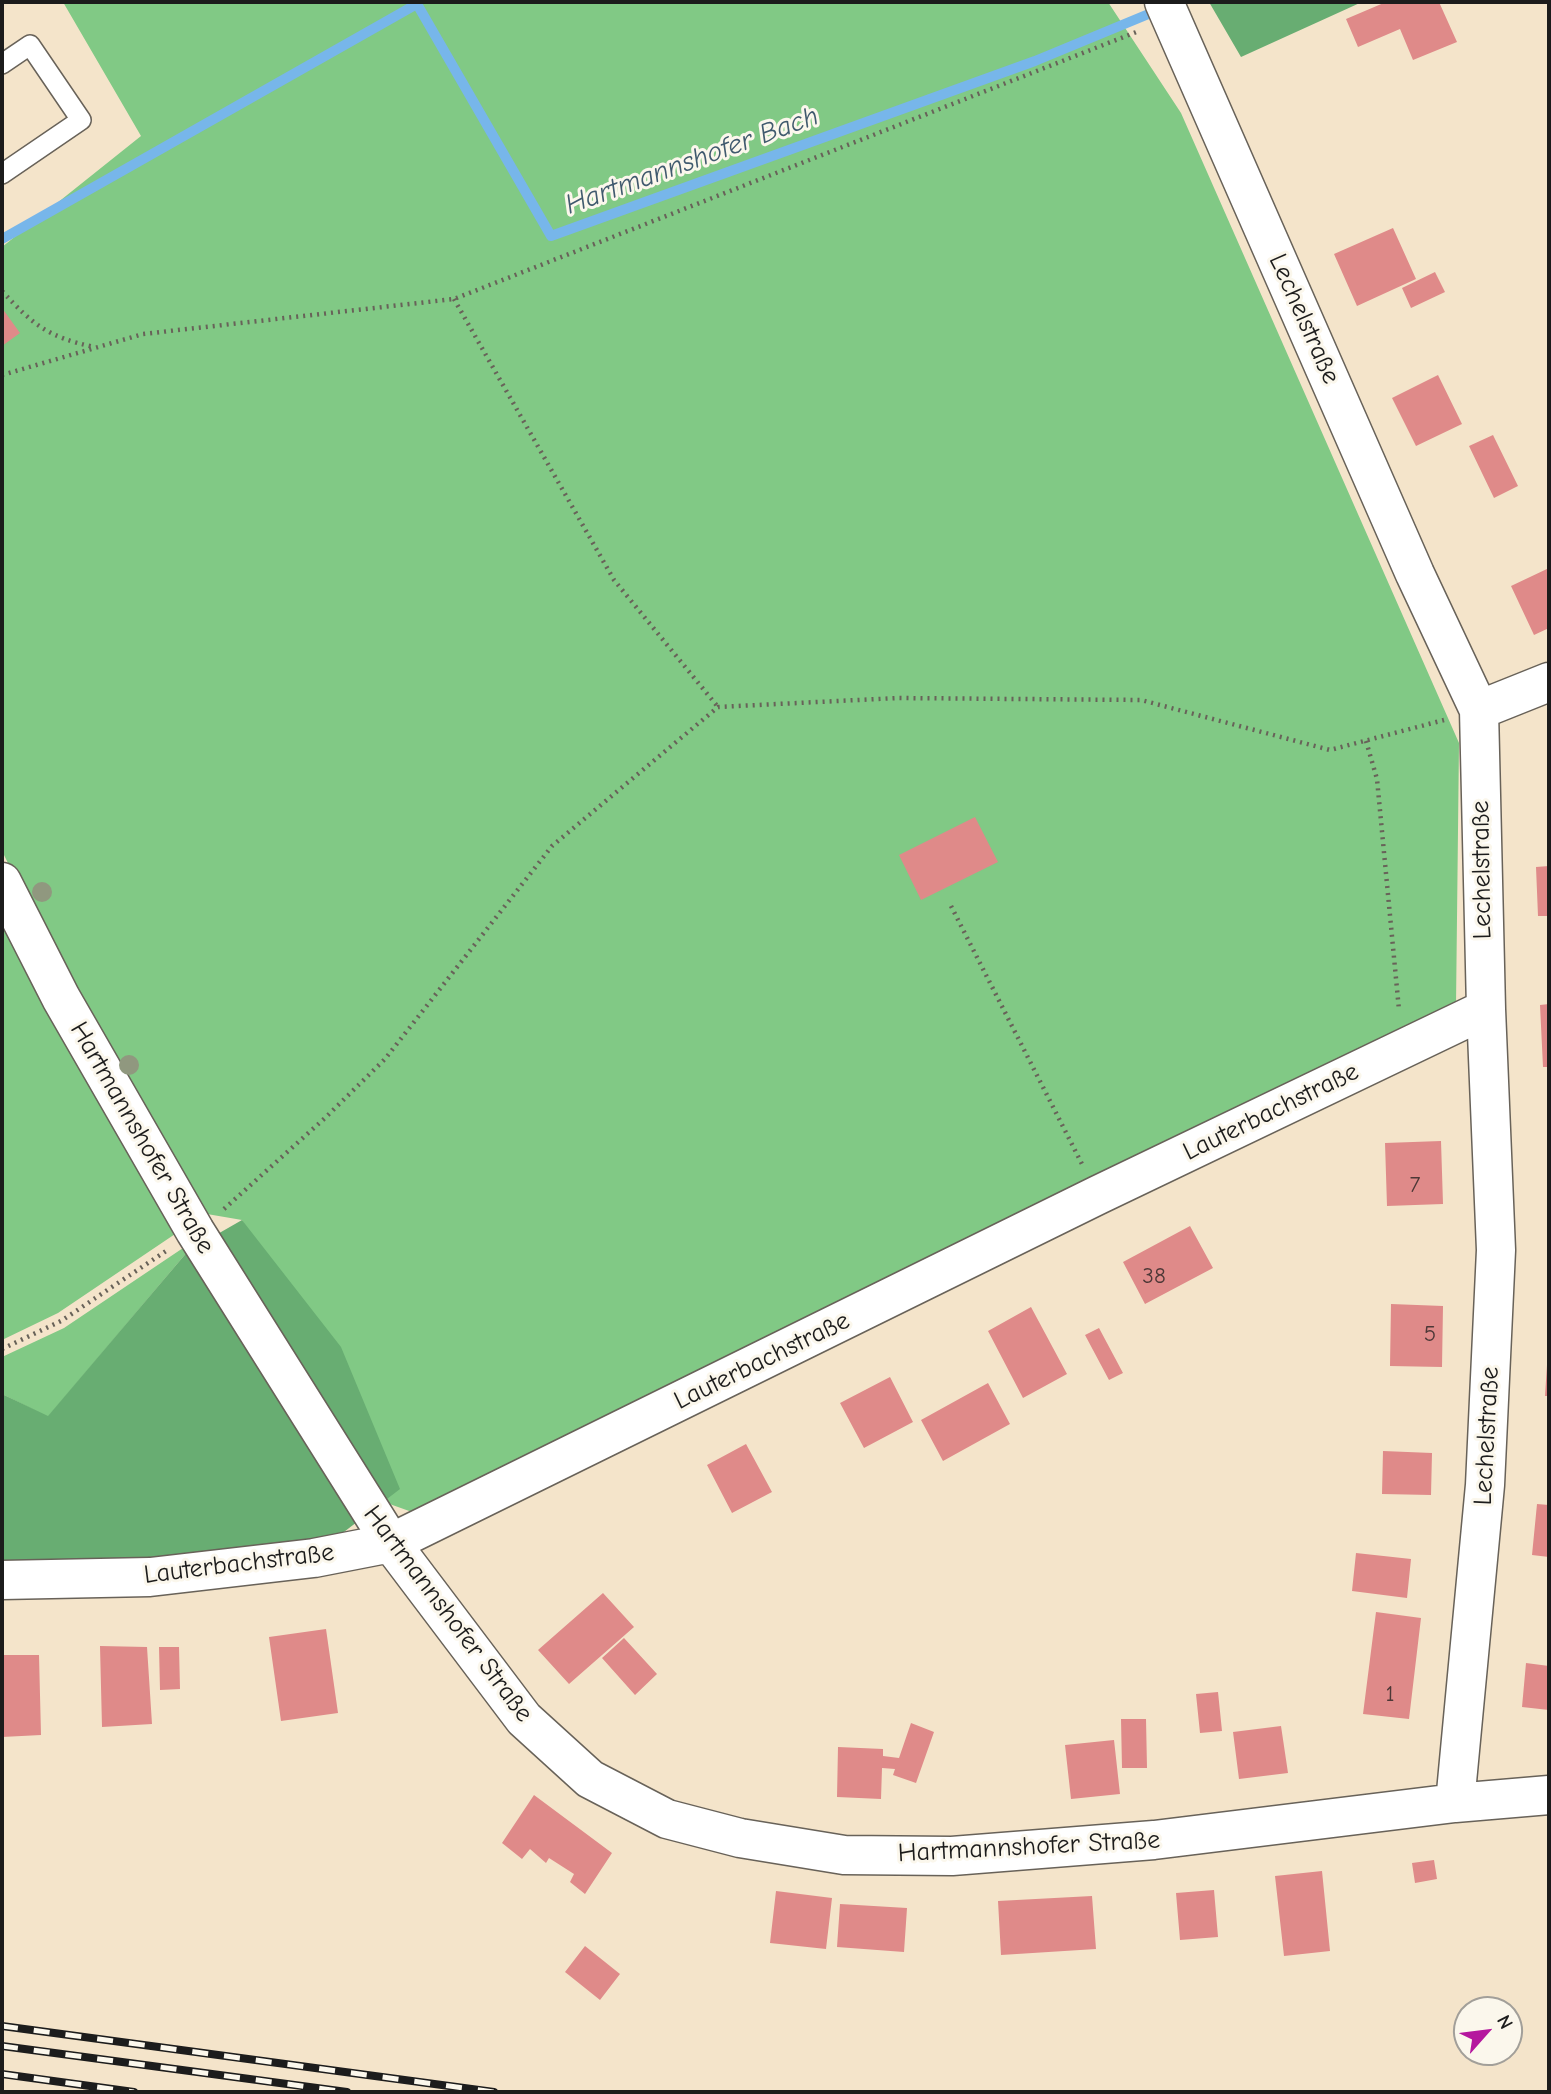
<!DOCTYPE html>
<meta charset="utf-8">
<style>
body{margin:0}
#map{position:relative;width:1551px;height:2094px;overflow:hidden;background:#f4e4ca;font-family:"Comic Neue",sans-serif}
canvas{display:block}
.frame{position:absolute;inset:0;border:4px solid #1c1c1c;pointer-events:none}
.north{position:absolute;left:1453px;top:1996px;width:70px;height:70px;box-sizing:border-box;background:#fbf7ec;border:2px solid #a29f99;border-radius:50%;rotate:62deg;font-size:19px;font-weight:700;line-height:28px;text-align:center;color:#1c1c1c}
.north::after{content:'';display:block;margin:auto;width:24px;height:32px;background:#b5179e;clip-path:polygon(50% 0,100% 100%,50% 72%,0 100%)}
</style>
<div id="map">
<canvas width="1551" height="2094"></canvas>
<div class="frame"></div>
<div class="north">N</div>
</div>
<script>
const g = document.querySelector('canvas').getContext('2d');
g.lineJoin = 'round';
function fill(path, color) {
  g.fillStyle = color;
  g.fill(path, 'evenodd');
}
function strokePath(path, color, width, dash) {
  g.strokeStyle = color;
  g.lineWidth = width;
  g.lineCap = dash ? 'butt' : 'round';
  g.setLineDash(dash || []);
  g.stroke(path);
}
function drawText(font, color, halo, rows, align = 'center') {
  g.font = font + ' "Comic Neue",sans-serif';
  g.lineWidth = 6;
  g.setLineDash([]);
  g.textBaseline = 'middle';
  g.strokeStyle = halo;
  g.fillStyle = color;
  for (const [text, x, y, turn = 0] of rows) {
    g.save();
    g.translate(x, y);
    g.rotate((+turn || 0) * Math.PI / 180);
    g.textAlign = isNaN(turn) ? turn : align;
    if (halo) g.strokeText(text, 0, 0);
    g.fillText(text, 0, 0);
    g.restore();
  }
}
fill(new Path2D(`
 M63 2H1108L1181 113 1459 743 1456 1005 412 1512 384 1502 242 1220 207 1214 72 992 2 851V247L141 136Z
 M2 912 184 1228 58 1313 2 1340Z
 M186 1246 188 1251 48 1417 2 1394V1357L64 1328Z`), '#81c985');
fill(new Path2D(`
 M1209 2H1362L1241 57Z
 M242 1220 341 1347 400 1489 340 1535 151 1560 2 1563V1394L48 1416 188 1251Z`), '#68ad72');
strokePath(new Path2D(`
 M2 239 417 4 551 236 1035 61 1151 13`), '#77b6ea', 10);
fill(new Path2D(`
 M1386 2H1439L1457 42 1413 60 1400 29 1358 47 1346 19Z
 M1393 228 1416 279 1357 306 1334 254Z
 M1435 272 1445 292 1411 308 1402 288Z
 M2 308 20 333 2 346Z
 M1438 375 1462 424 1416 446 1392 398Z
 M1493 435 1518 486 1494 498 1469 446Z
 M1549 568V628L1534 635 1511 586Z
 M975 817 998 862 921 900 899 855Z
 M1549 866V916H1538L1536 867Z
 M1549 1004V1067H1543L1540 1005Z
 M1441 1141 1443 1204 1387 1206 1385 1143Z
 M1190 1226 1213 1268 1145 1304 1123 1262Z
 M1391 1304 1443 1306 1442 1367 1390 1366Z
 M1031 1307 1067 1374 1023 1398 988 1331Z
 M1099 1328 1123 1373 1109 1380 1085 1335Z
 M1547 1365H1549V1396H1545Z
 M890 1377 913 1422 864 1448 840 1403Z
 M988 1383 1010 1424 943 1461 921 1420Z
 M746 1444 772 1492 732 1513 707 1465Z
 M1383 1451 1432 1453 1431 1495 1382 1494Z
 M1537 1504 1549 1505V1557L1532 1555Z
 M1356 1553 1411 1559 1407 1598 1352 1591Z
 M603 1593 634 1627 569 1684 538 1650Z
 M1376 1612 1421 1618 1409 1719 1363 1714Z
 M326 1629 338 1713 281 1721 269 1637Z
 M624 1638 657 1674 635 1695 602 1658Z
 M100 1646 147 1647 152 1724 102 1727Z
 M159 1647H179L180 1689 160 1690Z
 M2 1655H39L41 1735 2 1737Z
 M1526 1663 1549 1666V1710L1522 1707Z
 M1218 1692 1222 1731 1200 1733 1196 1694Z
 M1121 1719H1146L1147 1768H1122Z
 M911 1723 934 1732 916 1783 893 1775 895 1769 882 1768 881 1799 837 1797 838 1747 883 1749V1756L899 1758Z
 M1281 1726 1288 1773 1239 1779 1233 1732Z
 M1114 1740 1120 1794 1071 1799 1065 1745Z
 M534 1795 612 1853 585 1894 570 1882 574 1874 549 1858 546 1863 530 1849 522 1859 502 1843Z
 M1434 1860 1437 1879 1415 1883 1412 1863Z
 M1322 1871 1330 1951 1284 1956 1275 1876Z
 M1214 1890 1218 1937 1180 1940 1176 1893Z
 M776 1891 832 1898 826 1949 770 1943Z
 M1092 1896 1096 1949 1001 1955 998 1901Z
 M840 1904 907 1908 904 1952 837 1947Z
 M585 1946 620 1974 600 2000 565 1972Z`), '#df8a89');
const lane = new Path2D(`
 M2 64 30 45 81 120 2 174`);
const street = new Path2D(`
 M1164 2 1415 574 1479 710 1486 1009 1496 1250 1485 1485 1455 1803
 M1479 710 1549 682
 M2 882 61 998 195 1231 391 1543 524 1719 590 1779 667 1819 740 1838 844 1855 952 1856 1154 1840 1455 1803 1549 1795
 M2 1580 150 1577 314 1558 391 1543 1098 1195 1486 1009`);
strokePath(lane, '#686259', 22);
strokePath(street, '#686259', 41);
strokePath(new Path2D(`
 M2 291C33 325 48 337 94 347
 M454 299 614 580 718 707
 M2 375 143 334 454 299 1139 31
 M1366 741 1377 779 1399 1010
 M951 906 1082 1164
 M224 1209 325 1118 385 1059 552 846 718 707 898 698 1141 700 1330 750 1444 720
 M2 1349 61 1321 166 1251`), '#686259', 4.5, [2, 5]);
strokePath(lane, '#fff', 19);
strokePath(street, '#fff', 38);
const rail = new Path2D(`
 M2 2026 494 2092
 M2 2046 347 2092
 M2 2074 134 2092`);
strokePath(rail, '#1c1c1c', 8);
strokePath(rail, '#fbf7ec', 5, [16]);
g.fillStyle = '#90987f';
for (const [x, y] of [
 [42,892],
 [129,1065]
]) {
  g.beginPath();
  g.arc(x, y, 10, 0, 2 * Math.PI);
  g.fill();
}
drawText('23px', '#4d3837', null, [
 ["7",1415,1185],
 ["38",1154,1276],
 ["5",1430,1334],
 ["1",1390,1694]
]);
drawText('26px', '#1c1c1c', '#fbf7ec', [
 ["Lechelstraße",1304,319,66],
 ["Lechelstraße",1482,870,-91],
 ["Lauterbachstraße",1271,1112,-26],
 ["Hartmannshofer Straße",142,1138,60],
 ["Lauterbachstraße",762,1361,-26],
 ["Lechelstraße",1487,1436,-87],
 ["Lauterbachstraße",239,1564,-7],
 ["Hartmannshofer Straße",448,1614,53],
 ["Hartmannshofer Straße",1029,1847,-3]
]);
drawText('italic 28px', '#405a6e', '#fbf7ec', [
 ["Hartmannshofer Bach",692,161,-20]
]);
</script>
